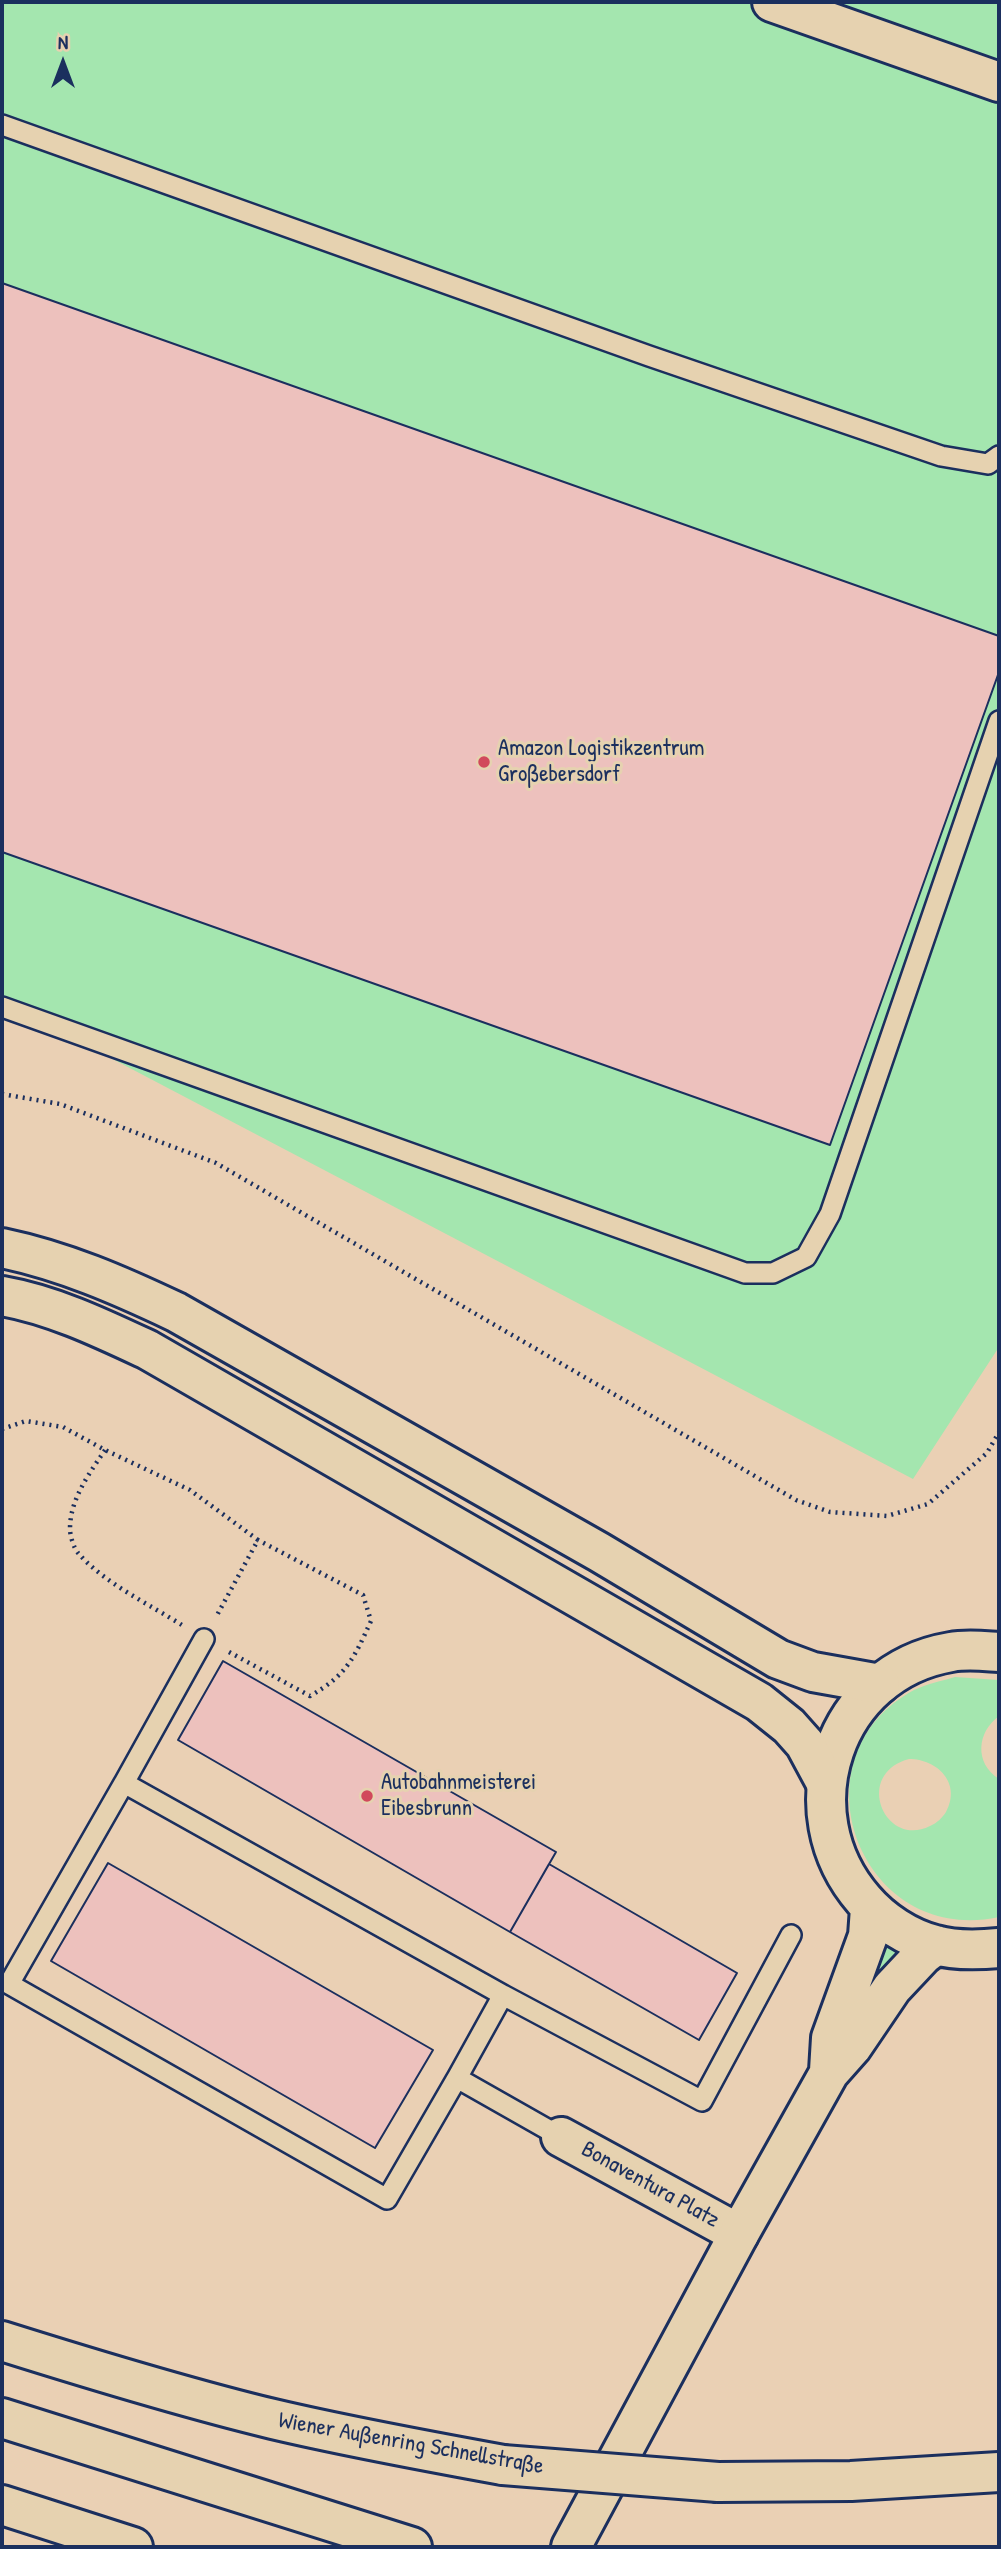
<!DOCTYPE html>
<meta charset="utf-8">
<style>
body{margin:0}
#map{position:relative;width:1001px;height:2549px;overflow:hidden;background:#ead0b4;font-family:"Patrick Hand",sans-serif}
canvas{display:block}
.frame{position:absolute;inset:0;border:4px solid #1b2f5e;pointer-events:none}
.north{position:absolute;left:28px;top:28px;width:70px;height:70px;-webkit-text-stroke:5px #e6d2b0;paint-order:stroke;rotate:0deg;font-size:19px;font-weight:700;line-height:28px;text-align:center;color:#1b2f5e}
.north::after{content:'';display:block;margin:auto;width:24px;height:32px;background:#1b2f5e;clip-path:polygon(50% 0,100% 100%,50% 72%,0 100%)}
</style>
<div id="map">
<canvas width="1001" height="2549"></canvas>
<div class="frame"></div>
<div class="north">N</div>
</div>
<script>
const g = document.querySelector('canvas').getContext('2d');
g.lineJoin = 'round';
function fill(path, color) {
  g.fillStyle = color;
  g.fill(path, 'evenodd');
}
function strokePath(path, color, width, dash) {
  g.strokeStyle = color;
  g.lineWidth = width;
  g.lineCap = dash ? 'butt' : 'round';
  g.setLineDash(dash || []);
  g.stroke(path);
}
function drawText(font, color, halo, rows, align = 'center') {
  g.font = font + ' "Patrick Hand",sans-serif';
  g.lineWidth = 6;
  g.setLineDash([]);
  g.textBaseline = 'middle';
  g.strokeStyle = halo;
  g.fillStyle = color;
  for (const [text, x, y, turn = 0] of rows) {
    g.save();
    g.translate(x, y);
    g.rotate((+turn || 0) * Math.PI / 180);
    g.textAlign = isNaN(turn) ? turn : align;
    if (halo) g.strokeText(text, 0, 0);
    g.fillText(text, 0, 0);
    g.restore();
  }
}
fill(new Path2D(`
 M2 2H999V1347L913 1479 2 1001Z
 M955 1677 999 1680V1716C977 1732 974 1763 999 1779V1917C860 1947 789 1757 914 1690 927 1684 941 1681 955 1677ZM909 1759C937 1759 962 1783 946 1812 942 1818 937 1823 930 1826 885 1849 853 1774 909 1759Z
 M882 1941 902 1953 869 2000 868 1976Z`), '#a4e6af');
const building = new Path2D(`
 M2 283 999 636V672L830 1145 2 852Z
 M223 1661 556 1852 510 1932 178 1740Z
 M108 1863 433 2050 375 2148 51 1961Z
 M549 1864 737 1973 699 2040 510 1932Z`);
fill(building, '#edc1bd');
strokePath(building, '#1b2f5e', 2);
const service = new Path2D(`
 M2 125 649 356 941 456 988 464 999 456
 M2 1007 745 1273H773L806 1257 830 1214 999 721
 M124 1783 204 1639
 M503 1995 702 2101 791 1935
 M457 2078 387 2199 9 1984 124 1783 503 1995 457 2078 561 2137`);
const minor = new Path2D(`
 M772 2 999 82
 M561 2137 739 2234`);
const primary = new Path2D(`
 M999 1652C983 1651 967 1649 951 1652 833 1672 787 1812 864 1900 882 1921 908 1938 935 1945 956 1951 978 1950 999 1948
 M829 2071 831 2038 868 1936 870 1908
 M571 2547 739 2234 829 2073 852 2047 892 1988 923 1955 936 1945`);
const motorway = new Path2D(`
 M2 1248C64 1261 119 1285 176 1312L599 1552 778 1659 813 1672 880 1684
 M2 1296C53 1305 101 1328 148 1350L759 1702 789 1726 805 1744 826 1783
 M2 2341C91 2369 182 2397 273 2419 349 2437 426 2451 503 2465
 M2 2418 412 2547
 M718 2482 851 2481 999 2472
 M2 2505 133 2547`);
strokePath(service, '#1b2f5e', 24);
strokePath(minor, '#1b2f5e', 44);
strokePath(primary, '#1b2f5e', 44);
strokePath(motorway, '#1b2f5e', 44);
strokePath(new Path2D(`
 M2 1094 60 1104 216 1163 796 1500 830 1512 887 1516 928 1504 987 1453 999 1432
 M2 1429 26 1421 63 1427 105 1450 190 1490 258 1540 216 1617
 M105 1450C89 1474 70 1499 70 1529 70 1536 74 1549 79 1554 103 1582 150 1605 182 1625
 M229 1652 310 1696C347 1675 354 1658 371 1621L363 1595 258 1540`), '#1b2f5e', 4.5, [2, 5]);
strokePath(service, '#e6d2b0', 19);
strokePath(minor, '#e6d2b0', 38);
strokePath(primary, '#e6d2b0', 38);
strokePath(motorway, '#e6d2b0', 38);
const motorwayBridge = new Path2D(`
 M503 2465 718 2482`);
strokePath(motorwayBridge, '#1b2f5e', 44, []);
strokePath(motorwayBridge, '#e6d2b0', 38);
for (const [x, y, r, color] of [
 [484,762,7,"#d1495b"],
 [367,1796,7,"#d1495b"]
]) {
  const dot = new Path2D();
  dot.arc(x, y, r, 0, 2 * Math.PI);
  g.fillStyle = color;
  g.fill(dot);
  strokePath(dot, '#e6d2b0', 2.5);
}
drawText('23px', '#1b2f5e', '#e6d2b0', [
 ["Amazon Logistikzentrum",498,749],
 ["Großebersdorf",498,775],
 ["Autobahnmeisterei",381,1783],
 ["Eibesbrunn",381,1809]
], 'left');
drawText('23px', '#1b2f5e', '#e6d2b0', [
 ["Bonaventura Platz",650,2185,29],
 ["Wiener Außenring Schnellstraße",411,2444,10]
]);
</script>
